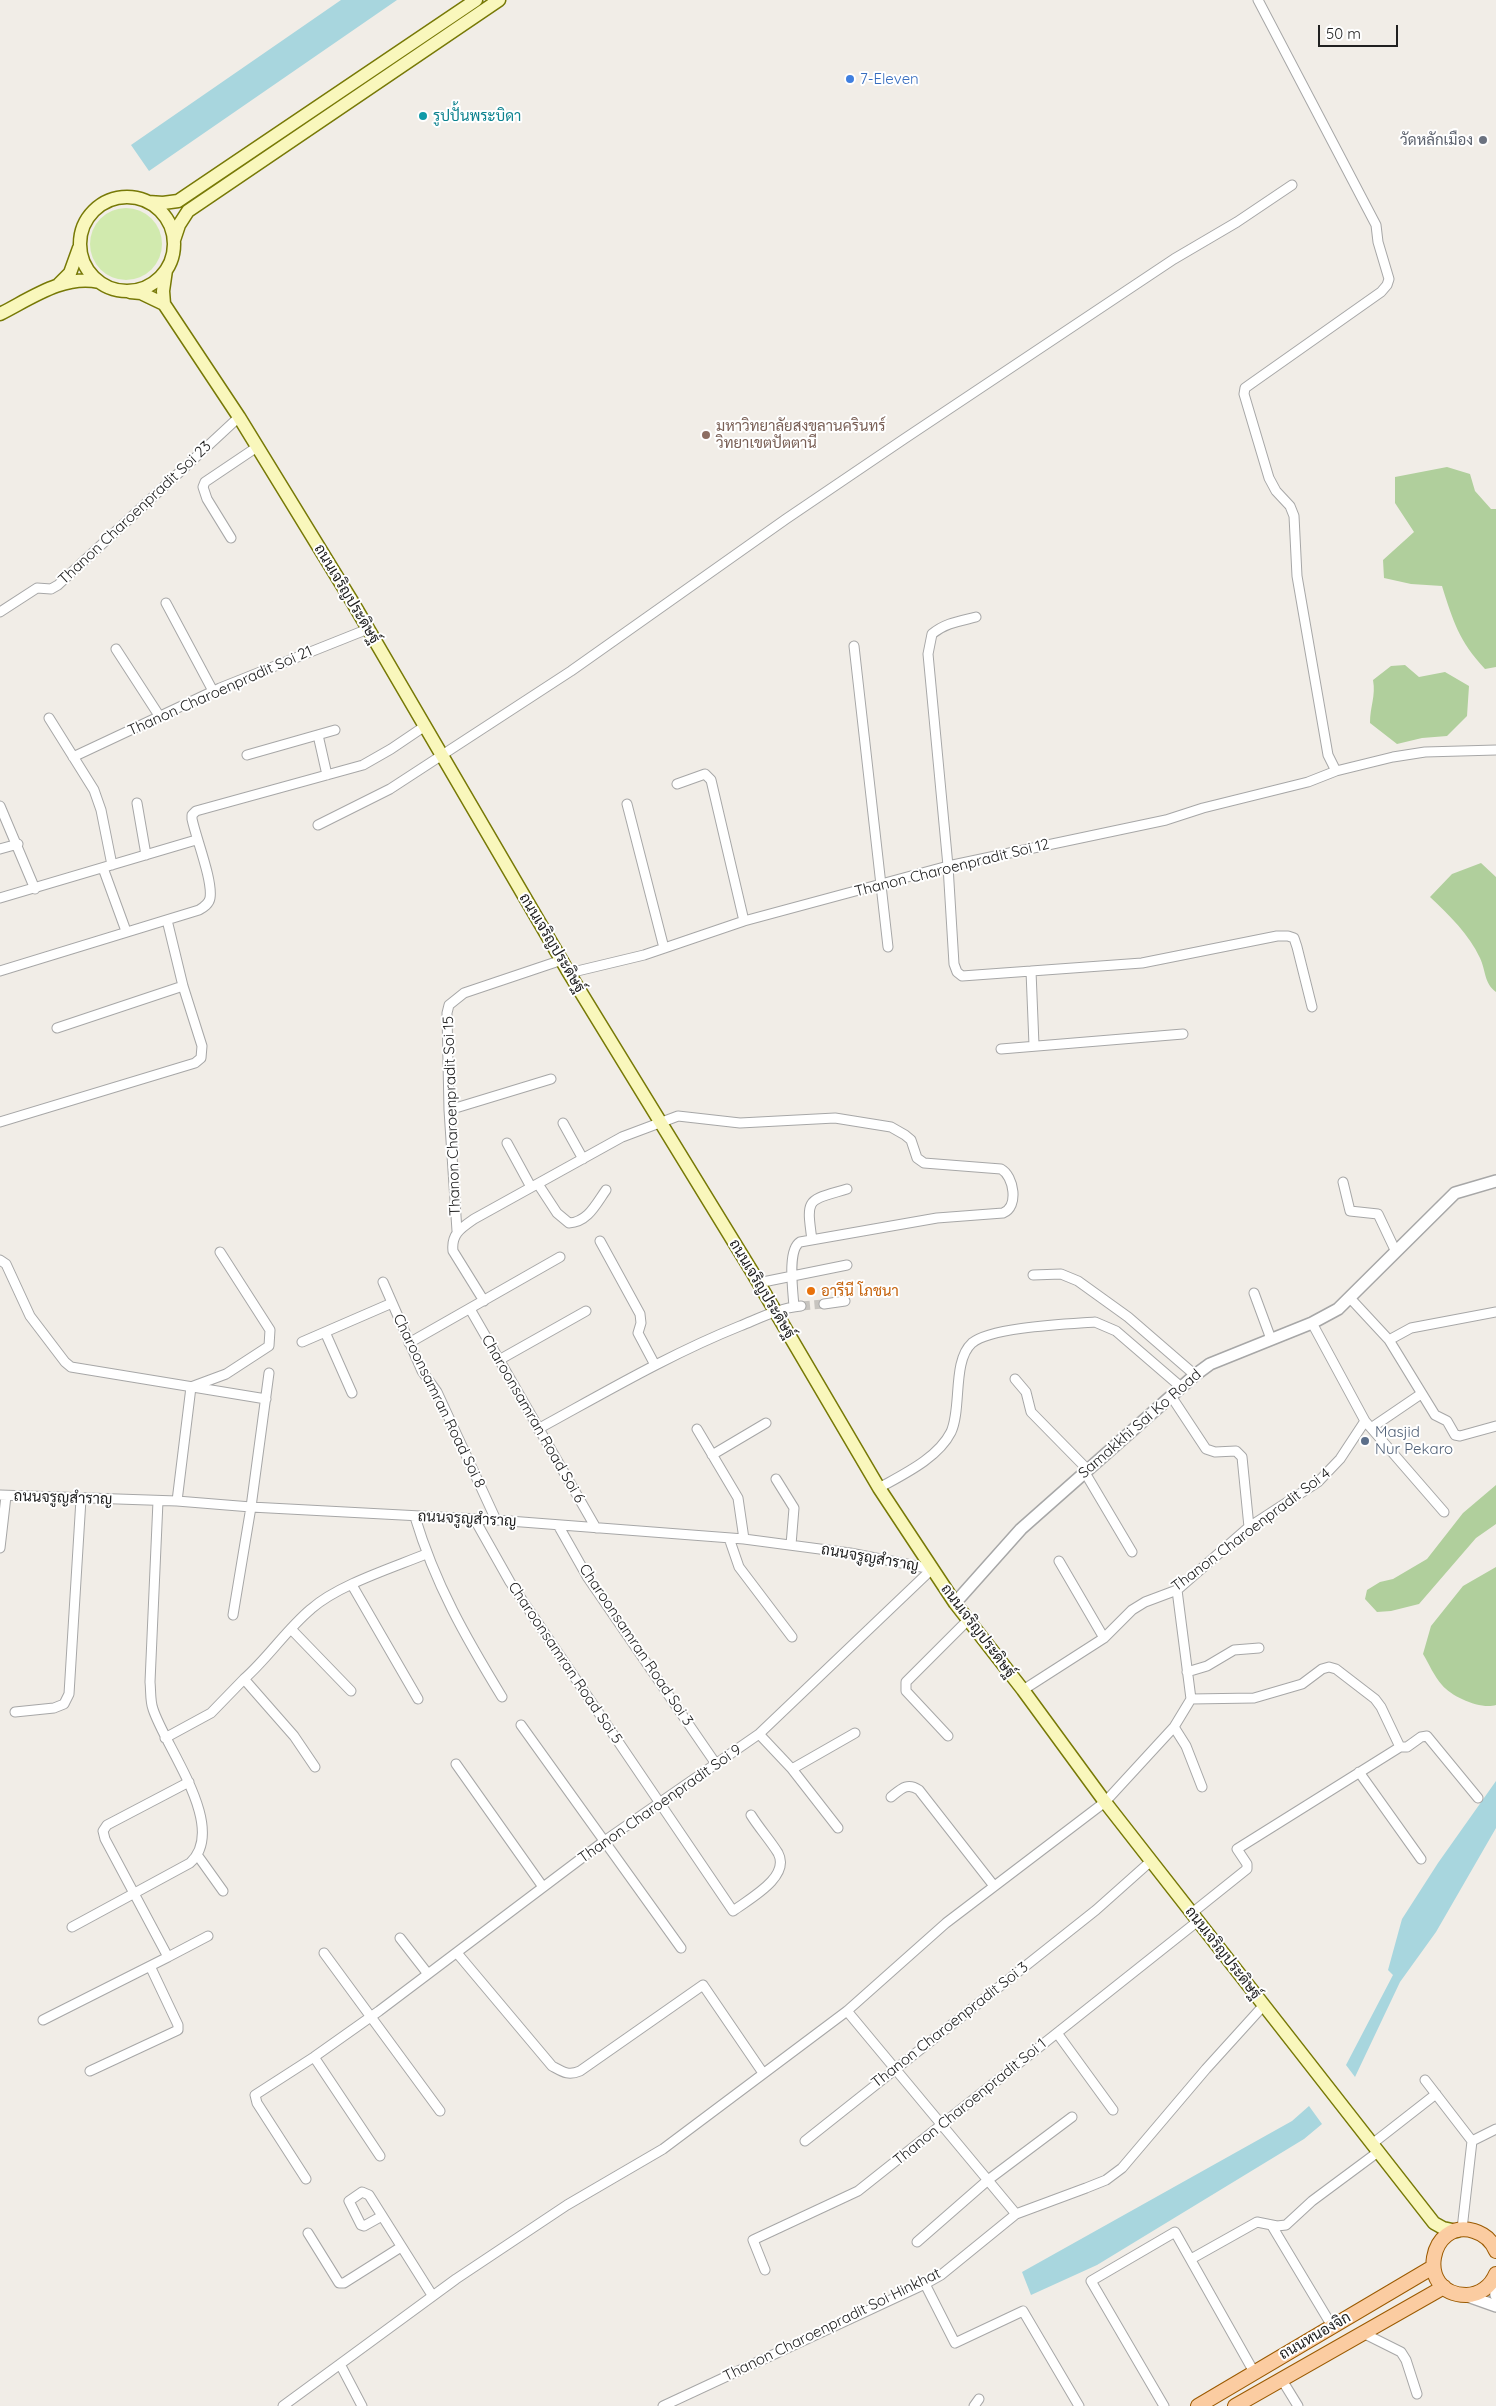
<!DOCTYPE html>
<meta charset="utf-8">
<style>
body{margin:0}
#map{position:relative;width:1496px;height:2406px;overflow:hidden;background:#f1ede7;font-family:Quicksand,sans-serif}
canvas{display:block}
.scale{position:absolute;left:1318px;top:25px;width:80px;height:22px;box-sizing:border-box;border:2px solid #202020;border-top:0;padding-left:6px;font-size:15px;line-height:18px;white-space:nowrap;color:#202020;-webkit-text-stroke:4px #fff;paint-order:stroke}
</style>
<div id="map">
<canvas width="1496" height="2406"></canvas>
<div class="scale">50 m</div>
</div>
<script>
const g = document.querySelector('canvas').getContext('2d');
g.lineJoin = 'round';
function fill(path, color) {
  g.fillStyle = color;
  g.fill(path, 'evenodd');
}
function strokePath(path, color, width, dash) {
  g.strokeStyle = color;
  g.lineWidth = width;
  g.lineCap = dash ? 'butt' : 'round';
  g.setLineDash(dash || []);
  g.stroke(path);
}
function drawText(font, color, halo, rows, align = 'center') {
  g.font = font + ' Quicksand,Sarabun,sans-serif';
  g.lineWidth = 4;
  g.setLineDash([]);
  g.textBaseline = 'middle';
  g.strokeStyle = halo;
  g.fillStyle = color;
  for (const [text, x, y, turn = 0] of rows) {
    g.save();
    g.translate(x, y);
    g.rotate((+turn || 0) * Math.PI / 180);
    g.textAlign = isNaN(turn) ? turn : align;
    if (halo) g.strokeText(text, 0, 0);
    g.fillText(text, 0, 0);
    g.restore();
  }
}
fill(new Path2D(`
 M90 244a36 36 0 1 1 72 0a36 36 0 1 1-72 0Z`), '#d1eaae');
fill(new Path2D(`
 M1447 467 1470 474 1475 491 1491 509H1496V667L1485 669C1459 641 1453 621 1442 586L1411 584 1384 578 1383 560 1414 532 1395 503V477Z
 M1405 665 1419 677 1445 672 1469 686 1467 716 1447 736 1422 738 1397 744 1370 723C1370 706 1376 696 1373 680L1391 666Z
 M1481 863 1496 877V992C1484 983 1486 971 1480 958 1469 934 1449 915 1430 897L1452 874Z
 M1496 1485V1524L1476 1538 1419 1604 1391 1611 1377 1612 1365 1599 1367 1590 1380 1582 1393 1579 1427 1559 1463 1513Z
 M1496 1567V1705C1481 1710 1452 1697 1442 1685 1434 1676 1429 1664 1423 1654L1431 1626 1463 1586Z`), '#b0cf9c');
fill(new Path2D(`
 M341 0H397L149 171 131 145Z
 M1496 1781V1828L1436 1932 1400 1982 1355 2077 1346 2065 1393 1975 1388 1970 1402 1919 1438 1863Z
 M1309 2106 1322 2124 1304 2139 1097 2265 1031 2295 1022 2272 1292 2121Z`), '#a8d6de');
strokePath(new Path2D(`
 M801 1306 824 1304`), '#c7c4bf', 9, [9, 4.5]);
const minor = new Path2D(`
 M1258 0 1376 225 1378 242 1389 279 1387 285 1381 292 1252 383 1245 388 1244 394 1269 478 1276 491 1290 506 1294 516 1297 576 1328 755 1336 771 1393 757 1425 752 1496 750
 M231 538 207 499 203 487 205 482 257 447
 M166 603 213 691
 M0 612 37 588 51 589 58 585 239 417
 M976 617C960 621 945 623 932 634L928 654 948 866 954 964 957 972 962 976 1142 963 1277 936H1288L1294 938 1297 947 1312 1007
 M854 646 888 947
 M116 649 160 717
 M49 718 94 790 101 810 112 865
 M318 735 327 775
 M247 755 335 730
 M73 757 220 688 368 629
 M677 784 705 774 711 780 744 921
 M137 803 146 855
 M627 804 664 948
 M0 806 35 889
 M318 825 390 789 571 671 786 519 904 439 1174 259 1237 222 1292 185
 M0 849 18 844
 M103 868 126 931
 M0 898 196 840
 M0 971 199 910C204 907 209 904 210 898 213 881 196 838 192 819V815L196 811 363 765 391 749 425 726
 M1031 971 1034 1045
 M569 973 644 955 744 921 948 866 1166 820 1203 808 1308 782 1336 771
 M57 1028 183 986
 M1001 1049 1183 1034
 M449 1110 551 1079
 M0 1122 195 1063 201 1058 202 1046 183 986 167 920
 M563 1123 583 1159
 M507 1143 531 1187
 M1343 1182 1350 1211 1378 1214 1396 1252
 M538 1184 557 1213 569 1223C588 1222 596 1204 606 1190
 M457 1231 449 1110 447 1013 449 1005 464 993 562 960
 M812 1240C806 1197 807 1201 847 1189
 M600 1241 640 1314 641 1323 638 1333 655 1365
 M0 1260 6 1264 30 1316 65 1362 71 1367 266 1399
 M1033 1275 1061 1274 1078 1281 1128 1317 1195 1375
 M383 1282 422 1371 437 1392 496 1520
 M758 1283 847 1265
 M1254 1293 1271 1339
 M1350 1298 1389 1340 1411 1328 1496 1312
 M484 1301 453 1251C451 1234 461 1228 474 1219L622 1137 678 1116 740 1123 835 1118 891 1127 905 1135 911 1140 917 1158 924 1163 1001 1169C1014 1176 1019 1207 1003 1213L937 1218 800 1242C787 1250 793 1291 794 1307
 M824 1304 845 1301
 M470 1309 596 1528
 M1312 1323 1365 1421 1444 1512
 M325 1332 352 1393
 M1389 1340 1435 1415 1447 1421 1455 1435 1460 1436 1496 1426
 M302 1342 392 1303
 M409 1343 560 1257
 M499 1360 586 1311
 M1015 1379 1026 1392 1031 1412 1087 1469
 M1171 1396 1206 1449 1215 1452 1236 1451 1242 1457 1249 1527
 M1371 1428 1421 1394
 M538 1429C604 1393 670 1354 740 1326 760 1318 779 1308 801 1306
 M697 1429 738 1498 744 1539
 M712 1455 766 1423
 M1084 1471 1132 1552
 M776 1479 794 1508 791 1545
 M879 1488C904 1474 938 1458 951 1432 962 1408 952 1361 972 1343 991 1327 1068 1324 1095 1322L1116 1331 1181 1387
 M0 1495 177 1501 251 1507 496 1520 744 1539 850 1553 932 1569
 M177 1501 191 1387 226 1374 269 1346 270 1330 220 1252
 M415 1517C435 1584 466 1638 502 1697
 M475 1520 510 1582 733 1911C749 1899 791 1877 778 1853 770 1840 759 1828 751 1815
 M558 1525 588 1578 716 1764
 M729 1538 739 1567 792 1637
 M0 1548 6 1496
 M1059 1561 1104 1638
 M352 1585 418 1699
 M233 1615 251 1507 269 1373
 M291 1629 351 1691
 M1187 1672 1207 1666 1234 1650 1259 1648
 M1023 1690 1104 1638 1132 1610 1145 1602 1177 1590 1249 1527 1318 1482 1340 1459 1365 1421
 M1191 1699 1254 1698 1302 1684 1322 1669 1329 1667 1336 1669 1375 1699 1381 1707 1400 1747H1407L1421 1737 1427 1736 1478 1798
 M15 1712 54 1708 64 1704 69 1694 81 1499
 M521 1725 681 1948
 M1174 1727 1186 1746 1202 1787
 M759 1734 792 1769 838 1828
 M948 1736 906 1691V1682L968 1620
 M165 1738 211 1713 244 1679
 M456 1764 543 1887
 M315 1767 294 1736 244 1679C268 1658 286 1630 311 1609 338 1585 392 1568 426 1554
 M792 1769 855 1733
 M1359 1772 1421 1859
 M891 1797C901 1789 907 1782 919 1790L994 1886
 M198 1856 223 1891
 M1192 1913 1247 1869V1864L1237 1849 1400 1747
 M72 1927 190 1863C229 1828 165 1747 153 1709 150 1701 151 1691 150 1682L158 1501
 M400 1938 428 1974
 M324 1953 440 2111
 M457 1953 552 2066C563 2072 568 2076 580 2071L703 1985 763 2073
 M168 1957 208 1936
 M847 2011 1016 2214
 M43 2020 168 1957 105 1839 103 1831 107 1825 189 1782
 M1057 2033 1113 2110
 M314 2057 380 2156
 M90 2071 178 2030V2025L150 1966
 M1425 2080 1472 2141 1496 2129
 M805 2141 1096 1910 1151 1861
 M1372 2144 1436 2094
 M306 2179 257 2103 255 2095 314 2057 379 2011 603 1842 759 1734 932 1569
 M382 2216 364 2226 361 2225 349 2201 362 2192 369 2195 432 2295
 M1272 2226 1332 2326
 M1462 2229 1472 2141
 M308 2233 339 2283H344L401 2247
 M917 2242 988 2180 1072 2117
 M1191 2259 1257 2222 1277 2226 1286 2225 1312 2201 1378 2152
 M765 2270 753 2240 858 2191 1198 1921
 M925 2284 955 2343 1023 2311 1079 2406
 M1363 2333 1401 2352 1406 2360 1417 2394
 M340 2364 362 2406
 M1282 2380 1298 2406
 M283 2406 456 2279 567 2205 663 2149 847 2011 946 1923 1105 1802 1174 1727 1191 1699 1177 1590
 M663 2406 925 2284 941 2275 1016 2214 1086 2188 1106 2180 1122 2168 1206 2069 1264 2005
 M974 2406 979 2399
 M1164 2406 1091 2281 1175 2232 1254 2372`);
const tertiary = new Path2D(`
 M955 1603 1021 1529 1195 1375 1210 1364 1312 1323 1338 1309 1455 1193 1496 1181
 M1494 2278 1496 2295
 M1465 2295 1496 2306`);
const secondary = new Path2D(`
 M80 244a47 47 0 1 1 94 0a47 47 0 1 1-94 0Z
 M148 202 163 203 178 201 476 0
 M174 240 179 225 188 211 499 0
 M59 284 70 273 79 248
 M130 292 141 293 164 304 239 417 353 603 569 973 751 1270 879 1488 955 1603 1023 1690 1105 1802 1434 2223 1443 2228 1457 2231
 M164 304 163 291 166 270
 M0 314C30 299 64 274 99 282`);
const primary = new Path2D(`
 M1496 2251C1492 2241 1484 2234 1474 2231 1430 2217 1414 2294 1466 2295 1480 2295 1491 2286 1496 2274
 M1198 2406 1433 2267
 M1235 2406 1444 2287`);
strokePath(minor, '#a7a7a7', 11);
strokePath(tertiary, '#a7a7a7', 14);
strokePath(secondary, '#777906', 15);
strokePath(primary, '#9b5a01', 16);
strokePath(minor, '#fff', 9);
strokePath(tertiary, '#fff', 11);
strokePath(secondary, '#f9f7bc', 12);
strokePath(primary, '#fbcca1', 14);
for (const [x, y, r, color] of [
 [850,79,5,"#3f7fe0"],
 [423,116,5,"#0f9aa8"],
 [1483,140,5,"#6b7280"],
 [706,435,5,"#8d6e63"],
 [811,1291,5,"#e8710a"],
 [1365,1441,5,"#5c6f8a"]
]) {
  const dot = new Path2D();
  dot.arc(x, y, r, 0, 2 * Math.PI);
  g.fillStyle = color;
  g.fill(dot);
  strokePath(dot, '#fff', 2);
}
drawText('15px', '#366cbe', '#fff', [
 ["7-Eleven",860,79]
], 'left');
drawText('15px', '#0d838f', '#fff', [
 ["รูปปั้นพระบิดา",433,116]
], 'left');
drawText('15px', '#5b616d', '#fff', [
 ["วัดหลักเมือง",1473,140]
], 'right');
drawText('15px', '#785e54', '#fff', [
 ["มหาวิทยาลัยสงขลานครินทร์",716,426],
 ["วิทยาเขตปัตตานี",716,443]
], 'left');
drawText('15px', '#202020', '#fff', [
 ["Thanon Charoenpradit Soi 23",135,513,-43],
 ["ถนนเจริญประดิษฐ์",347,594,59],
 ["Thanon Charoenpradit Soi 21",220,691,-24],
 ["Thanon Charoenpradit Soi 12",952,868,-14],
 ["ถนนเจริญประดิษฐ์",552,943,59],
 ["Thanon Charoenpradit Soi 15",452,1116,-92],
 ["ถนนเจริญประดิษฐ์",762,1289,59],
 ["Charoonsamran Road Soi 8",439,1401,64],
 ["Charoonsamran Road Soi 6",533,1419,60],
 ["Samakkhi Sai Ko Road",1140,1424,-41],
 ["ถนนจรูญสำราญ",63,1498,2],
 ["ถนนจรูญสำราญ",467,1519,3],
 ["Thanon Charoenpradit Soi 4",1251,1530,-37],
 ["ถนนจรูญสำราญ",870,1558,10],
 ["ถนนเจริญประดิษฐ์",978,1631,53],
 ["Charoonsamran Road Soi 3",636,1645,56],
 ["Charoonsamran Road Soi 5",565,1663,56],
 ["Thanon Charoenpradit Soi 9",660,1804,-35],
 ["ถนนเจริญประดิษฐ์",1223,1953,52],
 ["Thanon Charoenpradit Soi 3",950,2025,-38],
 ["Thanon Charoenpradit Soi 1",970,2102,-39],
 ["Thanon Charoenpradit Soi Hinkhat",832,2325,-26],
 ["ถนนหนองจิก",1315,2336,-30]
]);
drawText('15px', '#c56008', '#fff', [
 ["อารีนี โภชนา",821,1291]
], 'left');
drawText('15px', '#4e5e75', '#fff', [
 ["Masjid",1375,1432],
 ["Nur Pekaro",1375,1449]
], 'left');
</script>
